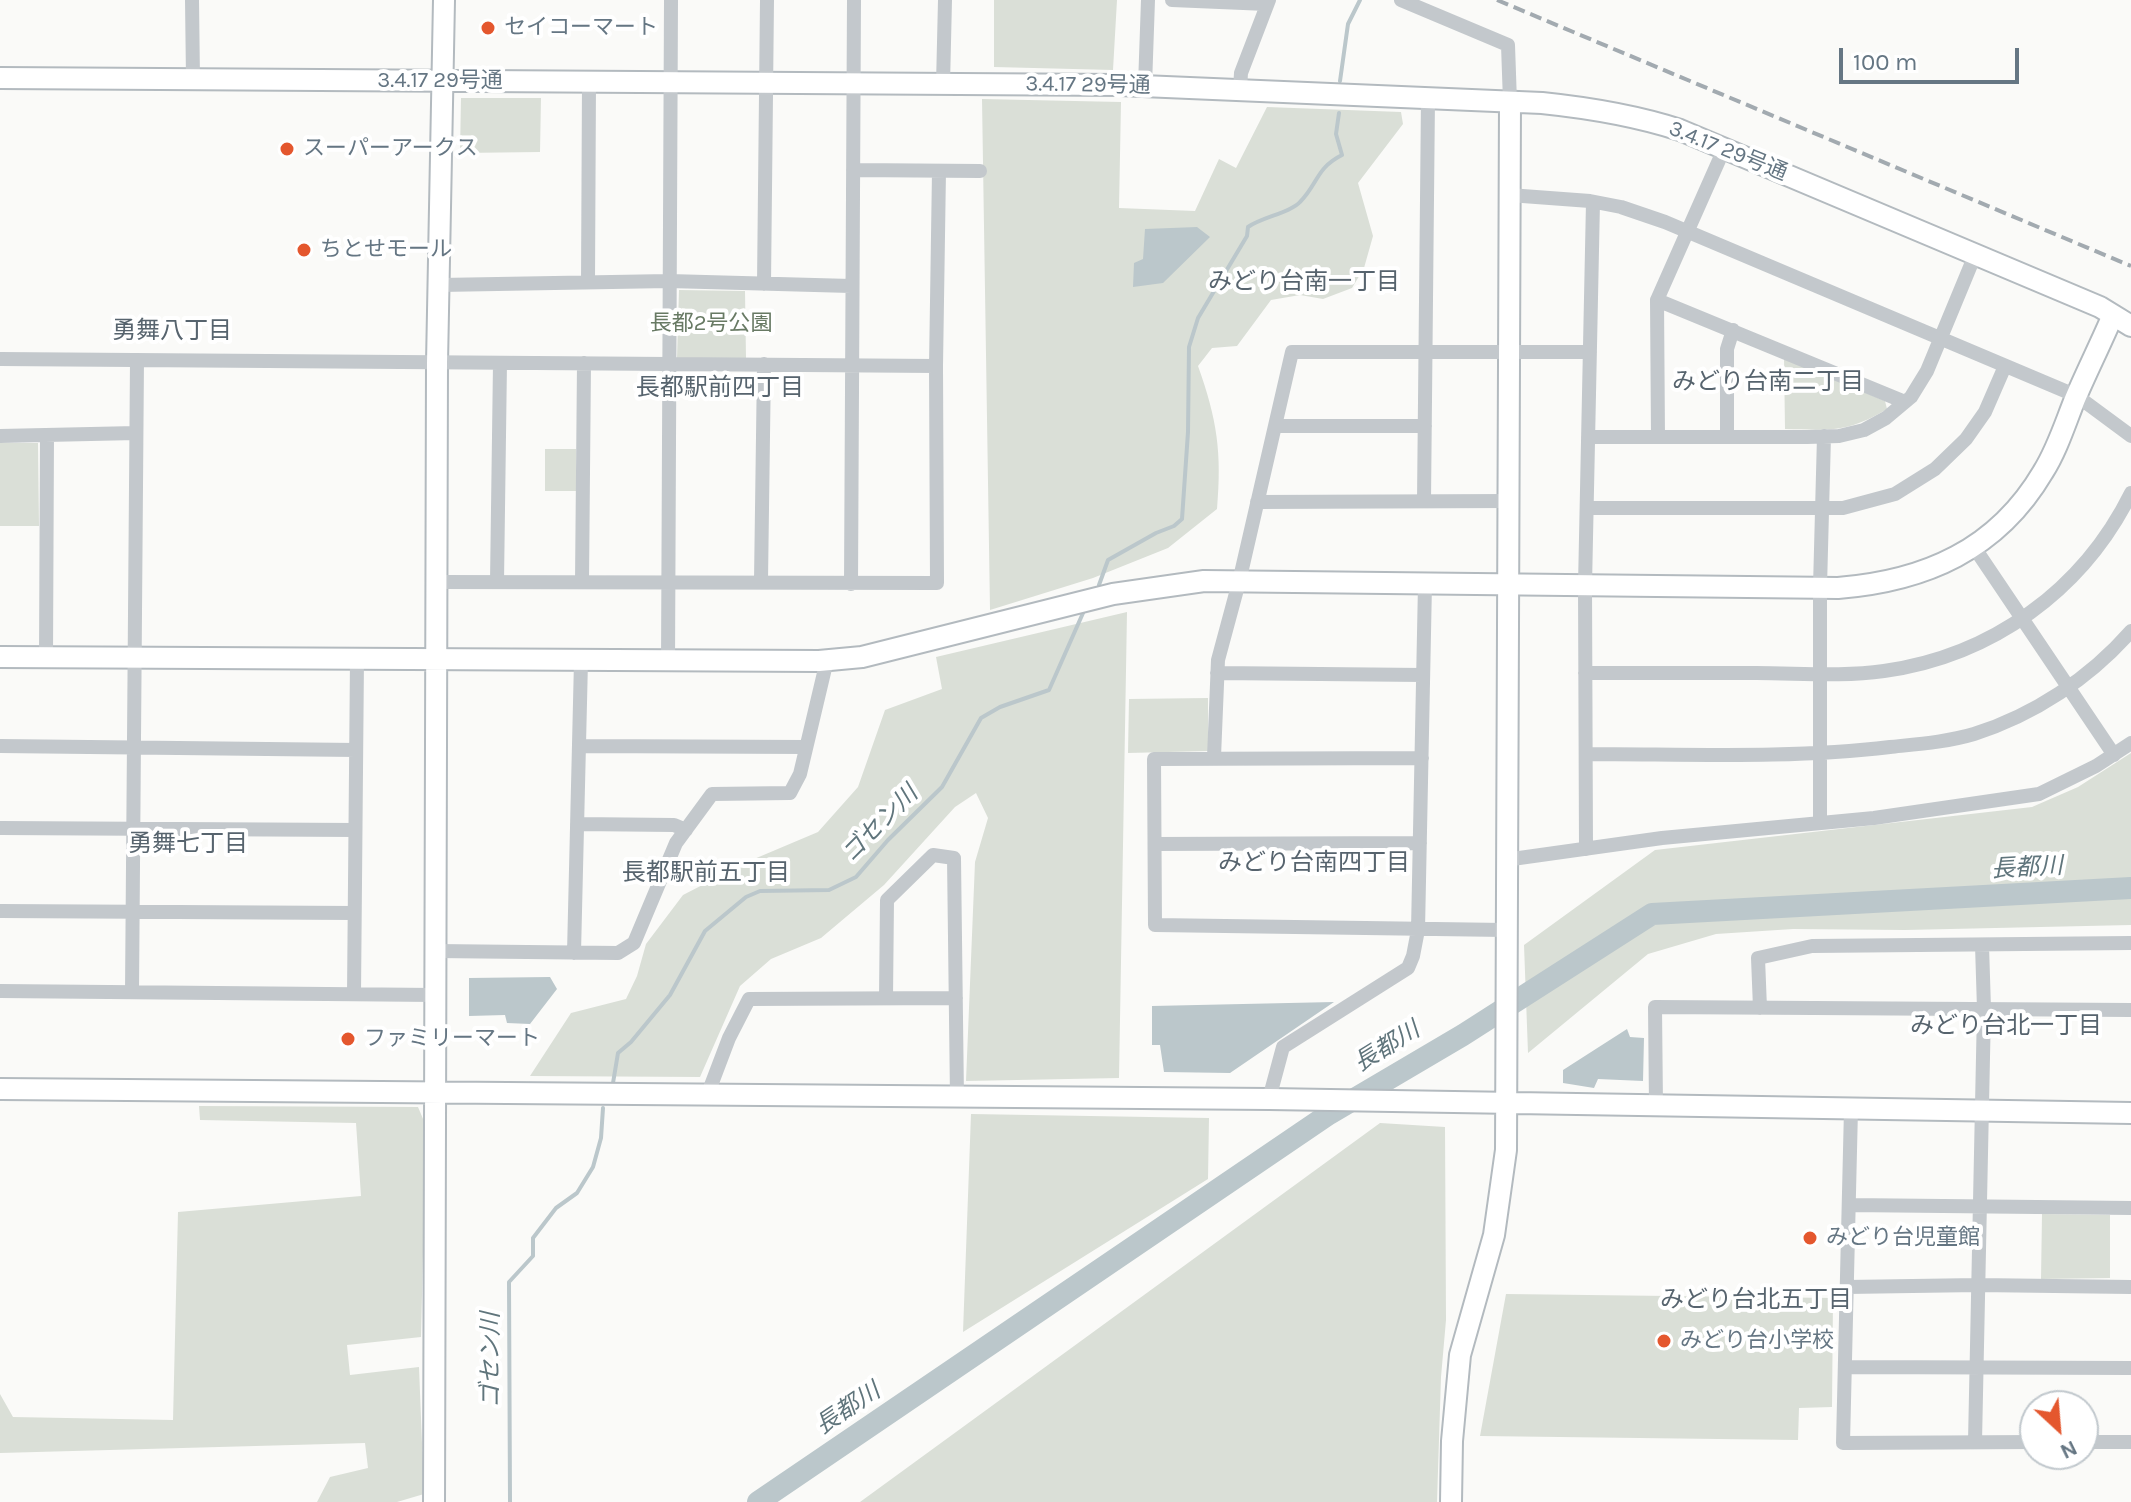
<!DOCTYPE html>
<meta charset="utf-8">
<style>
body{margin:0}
#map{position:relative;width:2131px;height:1502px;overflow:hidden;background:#fafaf8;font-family:Karla,sans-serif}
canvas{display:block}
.north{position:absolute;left:2019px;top:1390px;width:80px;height:80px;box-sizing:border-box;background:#fff;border:2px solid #c1c8cd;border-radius:50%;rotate:154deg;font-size:22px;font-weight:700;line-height:32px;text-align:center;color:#657683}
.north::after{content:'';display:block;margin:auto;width:28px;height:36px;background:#e4572e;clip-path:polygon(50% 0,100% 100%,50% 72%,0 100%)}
.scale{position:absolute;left:1839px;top:48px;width:180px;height:36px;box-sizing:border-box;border:4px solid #657683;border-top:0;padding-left:10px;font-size:24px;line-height:28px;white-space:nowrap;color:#657683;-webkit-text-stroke:6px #fff;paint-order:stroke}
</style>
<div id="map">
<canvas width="2131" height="1502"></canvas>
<div class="north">N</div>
<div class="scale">100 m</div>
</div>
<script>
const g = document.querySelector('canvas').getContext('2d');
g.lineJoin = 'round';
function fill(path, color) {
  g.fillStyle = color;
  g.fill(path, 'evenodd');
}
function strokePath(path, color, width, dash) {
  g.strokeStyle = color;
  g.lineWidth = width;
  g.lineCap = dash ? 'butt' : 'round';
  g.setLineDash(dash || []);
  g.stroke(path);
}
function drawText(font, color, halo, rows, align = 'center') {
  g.font = font + ' Karla,"Noto Sans JP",sans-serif';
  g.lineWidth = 8;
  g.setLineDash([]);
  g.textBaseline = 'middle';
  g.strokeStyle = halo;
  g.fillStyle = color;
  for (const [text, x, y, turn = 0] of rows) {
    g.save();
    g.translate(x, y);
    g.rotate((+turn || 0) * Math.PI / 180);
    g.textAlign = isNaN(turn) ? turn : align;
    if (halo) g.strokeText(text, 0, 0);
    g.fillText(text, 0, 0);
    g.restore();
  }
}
fill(new Path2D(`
 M994 0H1117L1113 70 994 67Z
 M461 98H541L540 152 460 153Z
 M982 99 1121 102 1119 208 1195 211 1219 159 1236 168 1267 107 1401 112 1403 124 1358 183 1373 236 1364 268 1352 288 1323 299 1300 295 1271 300 1237 346 1212 348 1198 366C1217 419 1222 452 1217 509L1168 548 1093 578 990 610Z
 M679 290 745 291 746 358H677Z
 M1784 358 1885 401 1887 409C1847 433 1831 430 1785 429Z
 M0 443H38L39 526H0Z
 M545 449H576V491H545Z
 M1127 612 1119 1078 966 1081 975 862 988 818 976 793 955 807 884 885 821 938 771 959 740 986 700 1077 530 1076 571 1013 626 999 637 976 646 944 683 895 747 862 818 832 858 787 885 710 942 689 936 657Z
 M1208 698V751L1128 753 1129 699Z
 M2131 753V925L1905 930 1793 929 1716 934 1648 954 1528 1053 1524 945 1655 850 2032 807 2078 787Z
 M199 1106 418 1107 426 1126 421 1337 347 1345 350 1375 419 1367 424 1494 397 1502H317L330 1477 368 1468 365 1443 0 1453V1394L13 1417 173 1420 178 1212 361 1196 356 1123 200 1120Z
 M971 1114 1209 1118 1208 1179 963 1332Z
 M1380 1123 1445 1127 1446 1320 1441 1377 1437 1502H860Z
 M2042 1214 2110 1215V1278L2041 1279Z
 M1506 1294 1833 1298 1832 1407 1799 1408 1798 1440 1480 1436Z`), '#dadfd7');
fill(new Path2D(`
 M1197 227 1210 237 1163 283 1133 287 1134 263 1143 259 1145 229Z
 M550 977 557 989 530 1024 507 1023 505 1015 469 1016V978Z
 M1334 1002 1230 1073 1164 1072 1160 1045H1152V1006Z
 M1627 1029 1630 1037 1644 1038 1643 1081 1598 1079 1594 1088 1563 1083V1070Z`), '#bbc7cb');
strokePath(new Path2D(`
 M1340 81 1348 24 1360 0
 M1099 585 1108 560 1156 533 1174 526 1182 519 1188 432 1189 347 1198 318 1247 236 1248 227C1262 217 1290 213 1300 202 1318 184 1316 168 1342 155L1336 134 1339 113
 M613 1083 618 1053 631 1042 670 995 705 931 746 897 760 891 829 890 856 877 888 840 942 787 981 718 1000 707 1049 690 1083 613
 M510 1502 509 1282 533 1256V1238L556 1208 577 1193 593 1167 601 1138 603 1108`), '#bbc7cb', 4);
strokePath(new Path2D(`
 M758 1502 1329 1114 1463 1035 1652 914 2131 888`), '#bbc7cb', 22);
const secondary = new Path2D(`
 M0 78 1119 85 1542 103C1590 108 1634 115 1680 130L2100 307 2131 326
 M0 657 819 661 862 657 1113 594 1204 581 1838 588C1925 581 1997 550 2043 472 2057 450 2065 424 2075 399 2087 371 2101 343 2113 315
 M0 1089 1269 1099 2131 1113
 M434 1502 437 363 444 0
 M1451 1502 1452 1441 1460 1355 1494 1235 1506 1150 1510 102`);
strokePath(secondary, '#b3babf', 24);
strokePath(new Path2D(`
 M192 0 193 79
 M1172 0 1267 4
 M1401 0 1508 45 1510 102
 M943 85 945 0
 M1145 86 1148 0
 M1240 89 1241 73 1269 0
 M853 170 980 171
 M1509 195 1590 201 1621 207 1665 222 2077 396 2131 436
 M588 282 589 82
 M764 284 767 0
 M440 285 669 281 851 286
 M1657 300 1905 402
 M0 359 936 366
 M1275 426H1425
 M0 436 136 433
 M1588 437H1807L1839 436 1864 430 1886 418 1911 397 1927 371 1975 255
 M1658 437 1657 300 1724 149
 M1727 437V349L1733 330
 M1424 501 1428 98
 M1257 502 1508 501
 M1587 508H1843L1895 494 1935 469 1966 439 1985 412 2005 366
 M1974 547 2114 755
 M761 581 764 364
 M438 582 937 583 936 366 939 171
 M497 582 500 363
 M582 582 584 363
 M851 584 854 0
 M46 657 47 435
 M668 662 671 0
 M1217 673 1423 675
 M1585 673C1642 673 1699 673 1756 673 1799 673 1842 677 1884 671 1992 656 2083 590 2131 493
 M0 746 356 750
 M579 746 806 747
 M1586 754C1687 754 1790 759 1890 747 1919 744 1947 742 1974 734 2034 715 2090 678 2131 631
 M1214 757 1218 660 1239 582 1292 352H1590
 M1422 758 1154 759 1155 925 1505 930
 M1820 823V587L1824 436
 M577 824 674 825 686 830
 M0 828 355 830
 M1155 844 1420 843
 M1586 849 1585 586 1593 202
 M1505 860 1662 838 1874 818 2039 794 2096 766 2131 743
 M0 911 354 913
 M436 951 618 953 634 943 676 843 712 794 790 793 800 774 827 660
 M574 953 581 661
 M0 991 435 995
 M132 992 137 360
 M354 994 357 659
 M886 998 887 900 933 855 954 858 957 1098
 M1760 1008 1758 958 1812 946 2131 943
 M707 1096 729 1038 749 999 956 998
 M1269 1099 1283 1047 1408 968 1413 956 1418 930 1425 584
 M1656 1106 1655 1007 2131 1010
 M1851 1109 1843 1443 2035 1442
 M1849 1205 2131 1208
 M1847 1287 1978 1285 2131 1287
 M1845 1367 2131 1368
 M1975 1442 1984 1009 1982 945
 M2083 1442H2131`), '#c3c8cc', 14);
strokePath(secondary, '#fff', 20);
strokePath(new Path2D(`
 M1497 0 2131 266`), '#a2aab0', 4, [12, 6]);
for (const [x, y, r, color] of [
 [488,28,8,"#e4572e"],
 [287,149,8,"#e4572e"],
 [304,250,8,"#e4572e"],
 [348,1039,8,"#e4572e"],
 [1810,1238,8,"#e4572e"],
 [1664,1341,8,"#e4572e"]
]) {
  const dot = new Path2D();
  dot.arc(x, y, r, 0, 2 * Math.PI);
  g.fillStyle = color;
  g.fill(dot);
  strokePath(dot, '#fff', 3);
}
drawText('22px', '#657683', '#fff', [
 ["セイコーマート",504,28],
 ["スーパーアークス",303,149],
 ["ちとせモール",320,250],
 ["ファミリーマート",364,1039],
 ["みどり台児童館",1826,1238],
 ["みどり台小学校",1680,1341]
], 'left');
drawText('22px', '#657683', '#fff', [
 ["3.4.17 29号通",440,81],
 ["3.4.17 29号通",1088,85,1],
 ["3.4.17 29号通",1728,151,22]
]);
drawText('22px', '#687a64', '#fff', [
 ["長都2号公園",711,324]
]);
drawText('24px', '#57646e', '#fff', [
 ["みどり台南一丁目",1304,282],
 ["勇舞八丁目",172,331],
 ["みどり台南二丁目",1768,382],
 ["長都駅前四丁目",720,388],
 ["勇舞七丁目",188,844],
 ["みどり台南四丁目",1314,863],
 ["長都駅前五丁目",706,873],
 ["みどり台北一丁目",2006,1026],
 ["みどり台北五丁目",1756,1300]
]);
drawText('italic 24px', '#60757c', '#fff', [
 ["ゴセン川",880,824,-45],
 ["長都川",2027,868,-3],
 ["長都川",1387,1047,-32],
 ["ゴセン川",491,1360,-90],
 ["長都川",848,1409,-34]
]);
</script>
